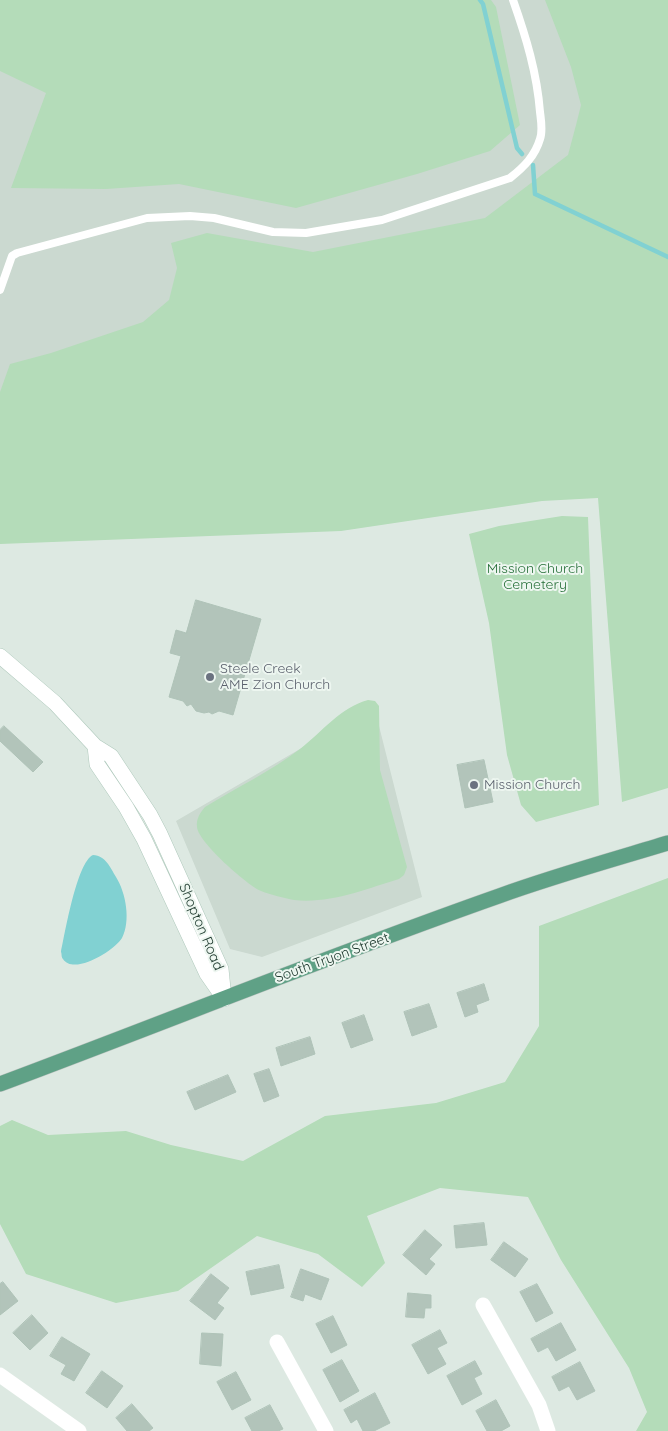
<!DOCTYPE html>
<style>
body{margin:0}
canvas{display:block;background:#dde9e2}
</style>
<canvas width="668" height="1431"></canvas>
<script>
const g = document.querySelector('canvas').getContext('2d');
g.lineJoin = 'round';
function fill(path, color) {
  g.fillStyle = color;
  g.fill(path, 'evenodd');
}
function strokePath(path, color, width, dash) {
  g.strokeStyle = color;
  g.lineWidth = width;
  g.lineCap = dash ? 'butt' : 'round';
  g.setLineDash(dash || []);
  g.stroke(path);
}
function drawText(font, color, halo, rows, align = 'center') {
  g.font = font + ' Quicksand,sans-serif';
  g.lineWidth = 4;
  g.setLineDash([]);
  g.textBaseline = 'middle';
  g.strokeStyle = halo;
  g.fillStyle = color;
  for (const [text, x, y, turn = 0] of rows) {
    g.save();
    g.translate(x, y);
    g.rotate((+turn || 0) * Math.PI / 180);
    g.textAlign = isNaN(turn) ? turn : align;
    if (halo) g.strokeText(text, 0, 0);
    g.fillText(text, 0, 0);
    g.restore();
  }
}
fill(new Path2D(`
 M0 0H668V453L0 525Z
 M374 706 422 897 262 957 230 949 176 821Z`), '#cbd9d0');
fill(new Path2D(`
 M0 0H491L496 7 520 125 490 151 417 174 296 208 179 184 106 189 11 188 46 93 0 71Z
 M545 0H668V788L622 802 598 498 542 501 341 531 0 544V392L10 364 51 353 143 322 169 300 177 268 171 243 207 233 313 252 485 218 568 155 576 125 581 105 571 67Z
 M562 516 588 517 599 805 536 822 521 805 507 755 489 623 469 534 499 526Z
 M368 700 375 701 379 706 380 770 407 867 404 875 399 879C366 889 330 904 294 900 284 898 271 895 261 891 247 885 198 842 197 827 196 819 200 813 205 807 236 788 271 771 300 749 322 732 341 707 368 700Z
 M668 878V1431H636L647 1412 629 1368 561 1260 528 1197 440 1188 367 1216 385 1263 362 1287 318 1254 257 1236 178 1291 116 1303 26 1274 0 1224V1126L12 1120 48 1135 126 1131 171 1145 243 1161 325 1116 436 1103 505 1082 539 1026V926Z`), '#b4dcb9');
fill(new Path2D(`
 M93 855C106 856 110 867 116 877 126 893 131 921 122 938 115 950 74 976 63 959 61 957 62 954 61 952 65 933 77 862 93 855Z`), '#81d1d2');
strokePath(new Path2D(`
 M480 0 483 4 517 148 522 154
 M533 165 535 194 668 257`), '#81d1d2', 4.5);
const building = new Path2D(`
 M196 600 261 619 233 715 219 711 212 714 209 712 204 713 196 711 191 704 187 706 183 701 169 697 181 656 170 653 176 630 186 633Z
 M4 726 43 762 33 772 0 741V730Z
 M484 760 493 802 465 808 457 765Z
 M484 984 489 1000 476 1005 478 1012 465 1017 457 993Z
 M429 1004 437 1027 412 1036 404 1012Z
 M364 1015 373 1040 351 1048 342 1023Z
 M310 1037 315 1054 281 1066 276 1048Z
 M269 1069 279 1096 264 1102 254 1074Z
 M228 1075 236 1092 195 1110 187 1092Z
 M484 1223 487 1245 456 1248 454 1226Z
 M425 1230 442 1245 429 1259 435 1264 426 1275 403 1255Z
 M504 1242 528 1259 515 1277 491 1260Z
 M279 1265 284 1288 251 1295 246 1272Z
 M301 1269 329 1279 321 1300 305 1294 303 1301 291 1297Z
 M211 1274 229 1288 217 1303 224 1308 215 1320 190 1301Z
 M3 1282 18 1301 0 1315V1284Z
 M537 1284 553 1313 536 1322 520 1292Z
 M408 1293 431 1295V1308H425L424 1318 406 1317Z
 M32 1315 48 1333 30 1350 13 1333Z
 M333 1316 347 1345 331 1353 316 1324Z
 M561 1323 576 1350 556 1361 548 1347 538 1352 531 1339Z
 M440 1330 447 1343 437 1348 446 1364 428 1374 412 1345Z
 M202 1333 223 1334 221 1366 200 1364Z
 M62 1337 90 1354 74 1381 61 1374 66 1365 50 1356Z
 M342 1360 359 1391 340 1402 323 1370Z
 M475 1361 482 1374 474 1378 482 1394 462 1405 447 1376Z
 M580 1362 595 1391 577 1400 569 1386 559 1391 552 1377Z
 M102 1371 123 1386 107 1408 86 1393Z
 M236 1372 251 1400 232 1410 217 1382Z
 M375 1393 390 1423 374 1431H363L357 1419 351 1423 344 1410Z
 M496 1400 510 1426 501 1431H487L476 1411Z
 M132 1404 153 1428 149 1431H127L116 1418Z
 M270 1405 283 1429 278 1431H252L245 1418Z`);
fill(building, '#b2c4ba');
strokePath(building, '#afc3b8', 1);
const secondary = new Path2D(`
 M0 656 55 703 95 746 111 756 150 815 160 834 221 969 224 999
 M95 746 97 764 126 807 144 839 207 974 223 997`);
const primary = new Path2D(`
 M0 1084C166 1022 331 955 499 896 554 876 612 860 668 843`);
strokePath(secondary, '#afc9bc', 16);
strokePath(primary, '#bcc4c0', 16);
strokePath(new Path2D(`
 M0 290 12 256 17 253 147 218 190 216 214 218 273 232 306 233 382 220 510 178C524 167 535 156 540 139 543 131 541 120 540 112 537 73 526 37 513 0`), '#fff', 8);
strokePath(new Path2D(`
 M483 1305 539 1405 548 1431
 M277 1342 326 1431
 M0 1375 79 1431`), '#fff', 15);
strokePath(secondary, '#fff', 15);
strokePath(primary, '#5fa186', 15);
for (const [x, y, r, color] of [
 [210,677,5,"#6b7280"],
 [474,785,5,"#6b7280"]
]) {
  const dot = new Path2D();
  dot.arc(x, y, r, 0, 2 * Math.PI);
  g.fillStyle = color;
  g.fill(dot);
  strokePath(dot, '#edf6f0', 2);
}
drawText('14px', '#277039', '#edf6f0', [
 ["Mission Church",535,569],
 ["Cemetery",535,585]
]);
drawText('14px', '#5b616d', '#edf6f0', [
 ["Steele Creek",220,669],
 ["AME Zion Church",220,685],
 ["Mission Church",484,785]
], 'left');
drawText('14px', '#1e392e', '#edf6f0', [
 ["Shopton Road",201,927,67],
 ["South Tryon Street",332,958,-20]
]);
</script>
